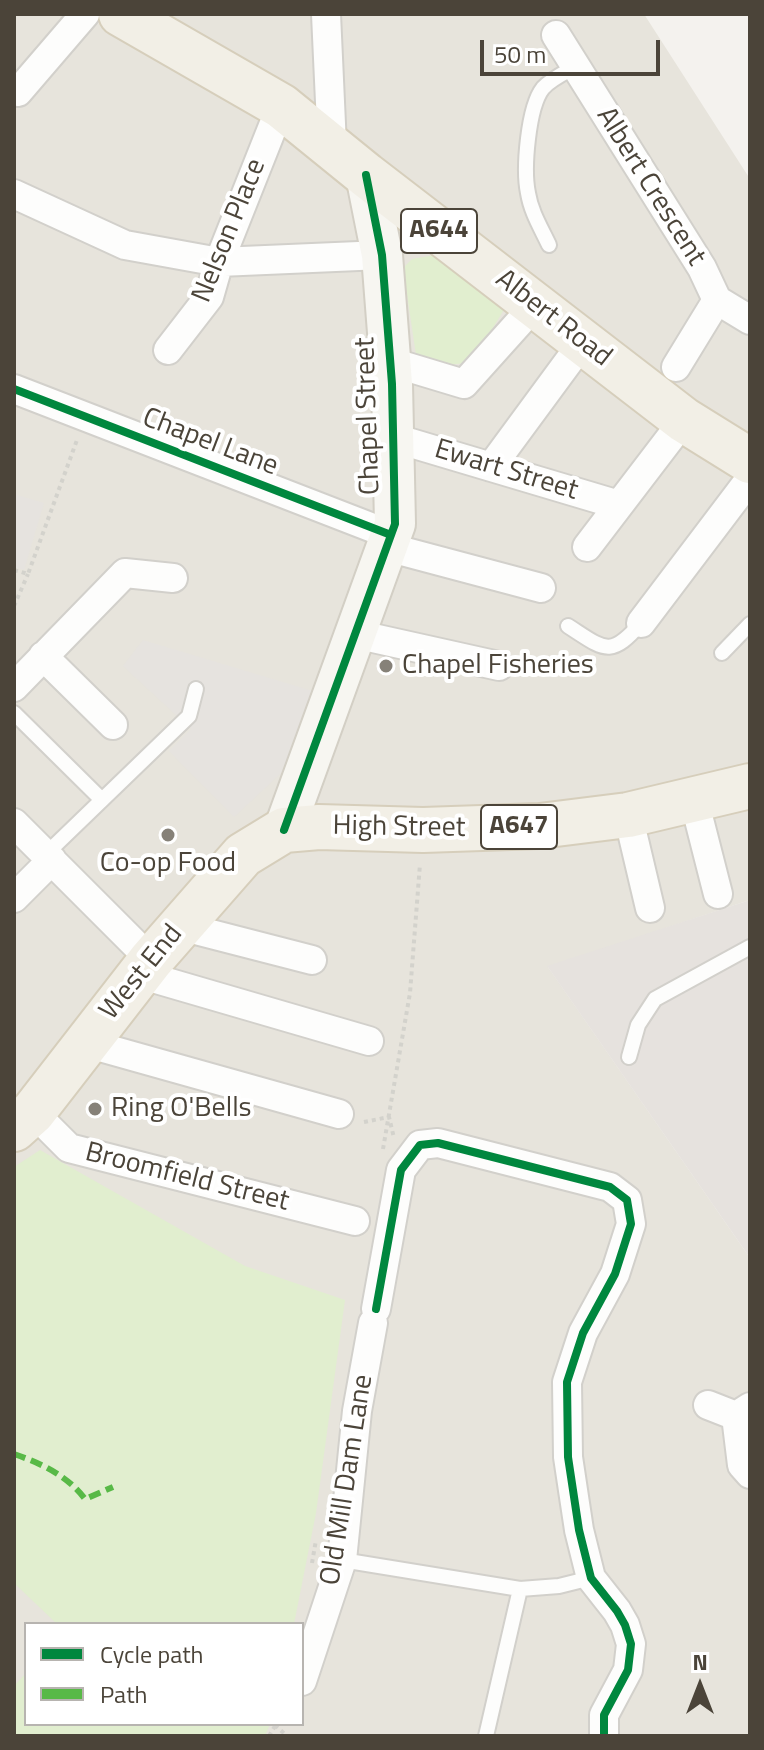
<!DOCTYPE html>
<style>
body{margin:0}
#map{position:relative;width:764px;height:1750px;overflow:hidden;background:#f4f2ee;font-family:"Titillium Web",sans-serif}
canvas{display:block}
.frame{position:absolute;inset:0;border:16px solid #4b4439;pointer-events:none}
.legend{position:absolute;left:24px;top:1622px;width:280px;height:104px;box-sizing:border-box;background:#fff;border:2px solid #b7b4b0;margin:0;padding:10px 14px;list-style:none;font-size:24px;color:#4b4439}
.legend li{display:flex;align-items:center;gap:16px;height:40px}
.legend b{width:40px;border:2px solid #b7b4b0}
.north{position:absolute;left:660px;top:1646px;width:80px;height:80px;-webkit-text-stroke:6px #fff;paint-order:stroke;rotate:0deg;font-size:22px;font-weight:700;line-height:32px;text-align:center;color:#4b4439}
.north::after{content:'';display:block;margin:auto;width:28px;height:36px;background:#4b4439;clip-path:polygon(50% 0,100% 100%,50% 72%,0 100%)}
.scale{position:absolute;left:480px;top:40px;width:180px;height:36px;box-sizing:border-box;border:4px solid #4b4439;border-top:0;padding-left:10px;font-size:24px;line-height:28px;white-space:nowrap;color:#4b4439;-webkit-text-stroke:6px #fff;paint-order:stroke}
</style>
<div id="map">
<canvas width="764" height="1750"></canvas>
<div class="frame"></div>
<ul class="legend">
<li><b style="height:10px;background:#00873e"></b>Cycle path</li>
<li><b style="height:10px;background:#58b947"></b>Path</li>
</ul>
<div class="north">N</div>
<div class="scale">50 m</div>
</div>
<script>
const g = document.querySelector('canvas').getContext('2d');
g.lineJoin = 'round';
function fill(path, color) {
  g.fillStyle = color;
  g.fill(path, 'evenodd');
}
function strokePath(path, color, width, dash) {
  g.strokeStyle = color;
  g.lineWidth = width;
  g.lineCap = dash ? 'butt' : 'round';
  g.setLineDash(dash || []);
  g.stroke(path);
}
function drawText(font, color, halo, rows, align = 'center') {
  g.font = font + ' "Titillium Web",sans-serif';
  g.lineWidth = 8;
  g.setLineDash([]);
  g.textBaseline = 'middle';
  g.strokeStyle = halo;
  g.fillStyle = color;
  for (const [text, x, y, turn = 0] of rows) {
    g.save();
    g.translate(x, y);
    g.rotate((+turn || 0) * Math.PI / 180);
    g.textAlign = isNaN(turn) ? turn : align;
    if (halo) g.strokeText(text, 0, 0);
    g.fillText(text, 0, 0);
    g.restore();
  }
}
fill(new Path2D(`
 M14 14H644L750 179V900L548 967 750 1258V1736H14ZM26 1624H302V1724H26Z`), '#e7e4dc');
fill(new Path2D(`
 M750 900V1258L547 966Z`), '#e6e2de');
fill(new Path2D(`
 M447 253 505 308 472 362 442 366 416 355 403 268 412 259Z
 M40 1150 245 1266 345 1300 316 1513 294 1624H57L14 1583V1167Z
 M26 1673V1724H270L265 1736H14V1686Z`), '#e1eecf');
fill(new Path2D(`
 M14 494 44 503 24 570 14 567Z
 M143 640 316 692 293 762 234 817 169 751 191 729 123 666Z`), '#e6e3df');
const lane = new Path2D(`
 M549 245C541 228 531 212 528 193 523 169 528 107 543 88 551 79 564 73 575 67
 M568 626C604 649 610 659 641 623
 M722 653 750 624
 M14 713 102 800
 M46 854 189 716 196 689
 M629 1057 638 1025 655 999 750 947
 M342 1560 520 1589 559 1586 591 1578
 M486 1736 520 1589`);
const street = new Path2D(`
 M326 14 332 146
 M556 35 702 268 717 300 676 367
 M18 92 85 14
 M14 194 125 245 219 262 382 255
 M717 300 750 320
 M168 350 209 297 219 262 281 106
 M391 362 464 384 535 305
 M14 389 391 535
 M394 438 619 505
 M491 467 583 342
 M387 547 541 588
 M587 547 684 420
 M641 623 750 479
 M355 634 499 666
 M43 656 113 725
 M14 687 125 573 173 578
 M694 800 718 894
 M628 815 650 908
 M14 823 151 960
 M14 898 52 860
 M180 926 312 960
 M139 974 369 1041
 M86 1043 339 1114
 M33 1112 69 1148 355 1221
 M376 1309 401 1170 420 1145 438 1143 610 1187 627 1200 631 1224 615 1274 583 1333 567 1382 568 1457 579 1530 591 1578 617 1611 625 1625 631 1644 628 1670 604 1715V1736
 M708 1405 736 1416
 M750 1407 736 1416 742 1465 750 1474
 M302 1681 342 1560 357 1411 373 1323`);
const secondary = new Path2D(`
 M284 830 395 524 392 384 382 255 366 175`);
const primary = new Path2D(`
 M121 14 281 106 366 175 684 420 750 461
 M14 1129 33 1112 151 960 243 855 284 830 319 827 423 830 540 826 628 815 750 786`);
strokePath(lane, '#d2d0cb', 18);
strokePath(street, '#d2d0cb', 32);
strokePath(secondary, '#d3cfc5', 44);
strokePath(primary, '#d6cebb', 48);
strokePath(new Path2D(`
 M14 570 28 574 77 440
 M14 606 28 574
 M364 1122 389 1117 394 1138
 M383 1149 410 993 420 864
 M312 1563 316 1540
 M275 1725 287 1736
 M269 1736 275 1726`), '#d3d2cc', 4, [4, 4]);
strokePath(lane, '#fdfdfc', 14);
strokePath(street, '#fdfdfc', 28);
strokePath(secondary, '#f7f6f1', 40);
strokePath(primary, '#f2efe6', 44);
strokePath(new Path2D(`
 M14 1454C40 1463 67 1475 85 1499L113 1487`), '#58b947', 6, [12, 6]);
strokePath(new Path2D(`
 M14 389 391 535
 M284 830 395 524 392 384 382 255 366 175
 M376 1309 401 1170 420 1145 438 1143 610 1187 627 1200 631 1224 615 1274 583 1333 567 1382 568 1457 579 1530 591 1578 617 1611 625 1625 631 1644 628 1670 604 1715V1736`), '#00873e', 8);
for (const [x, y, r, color] of [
 [386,666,8,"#868178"],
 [168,835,8,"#868178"],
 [95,1109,8,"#868178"]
]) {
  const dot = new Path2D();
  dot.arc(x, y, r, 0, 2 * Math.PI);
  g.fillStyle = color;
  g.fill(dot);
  strokePath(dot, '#fff', 3);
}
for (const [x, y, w] of [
 [439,231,76],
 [519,827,76]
]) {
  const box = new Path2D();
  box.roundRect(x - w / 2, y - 22, w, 44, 6);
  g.fillStyle = '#fff';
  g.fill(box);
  strokePath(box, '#4b4439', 2);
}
drawText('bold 26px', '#4b4439', null, [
 ["A644",439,231],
 ["A647",519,827]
]);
drawText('28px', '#4b4439', '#fff', [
 ["Albert Crescent",650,187,58],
 ["Nelson Place",230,231,-68],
 ["Albert Road",553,319,38],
 ["Chapel Street",369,416,-92],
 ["Chapel Lane",210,443,21],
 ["Ewart Street",506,471,17],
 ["High Street",399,828,1],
 ["West End",142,973,-51],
 ["Broomfield Street",187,1178,14],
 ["Old Mill Dam Lane",348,1480,-81]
]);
drawText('28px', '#4b4439', '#fff', [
 ["Chapel Fisheries",402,666],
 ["Co-op Food",168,864,"center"],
 ["Ring O'Bells",111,1109]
], 'left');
</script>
